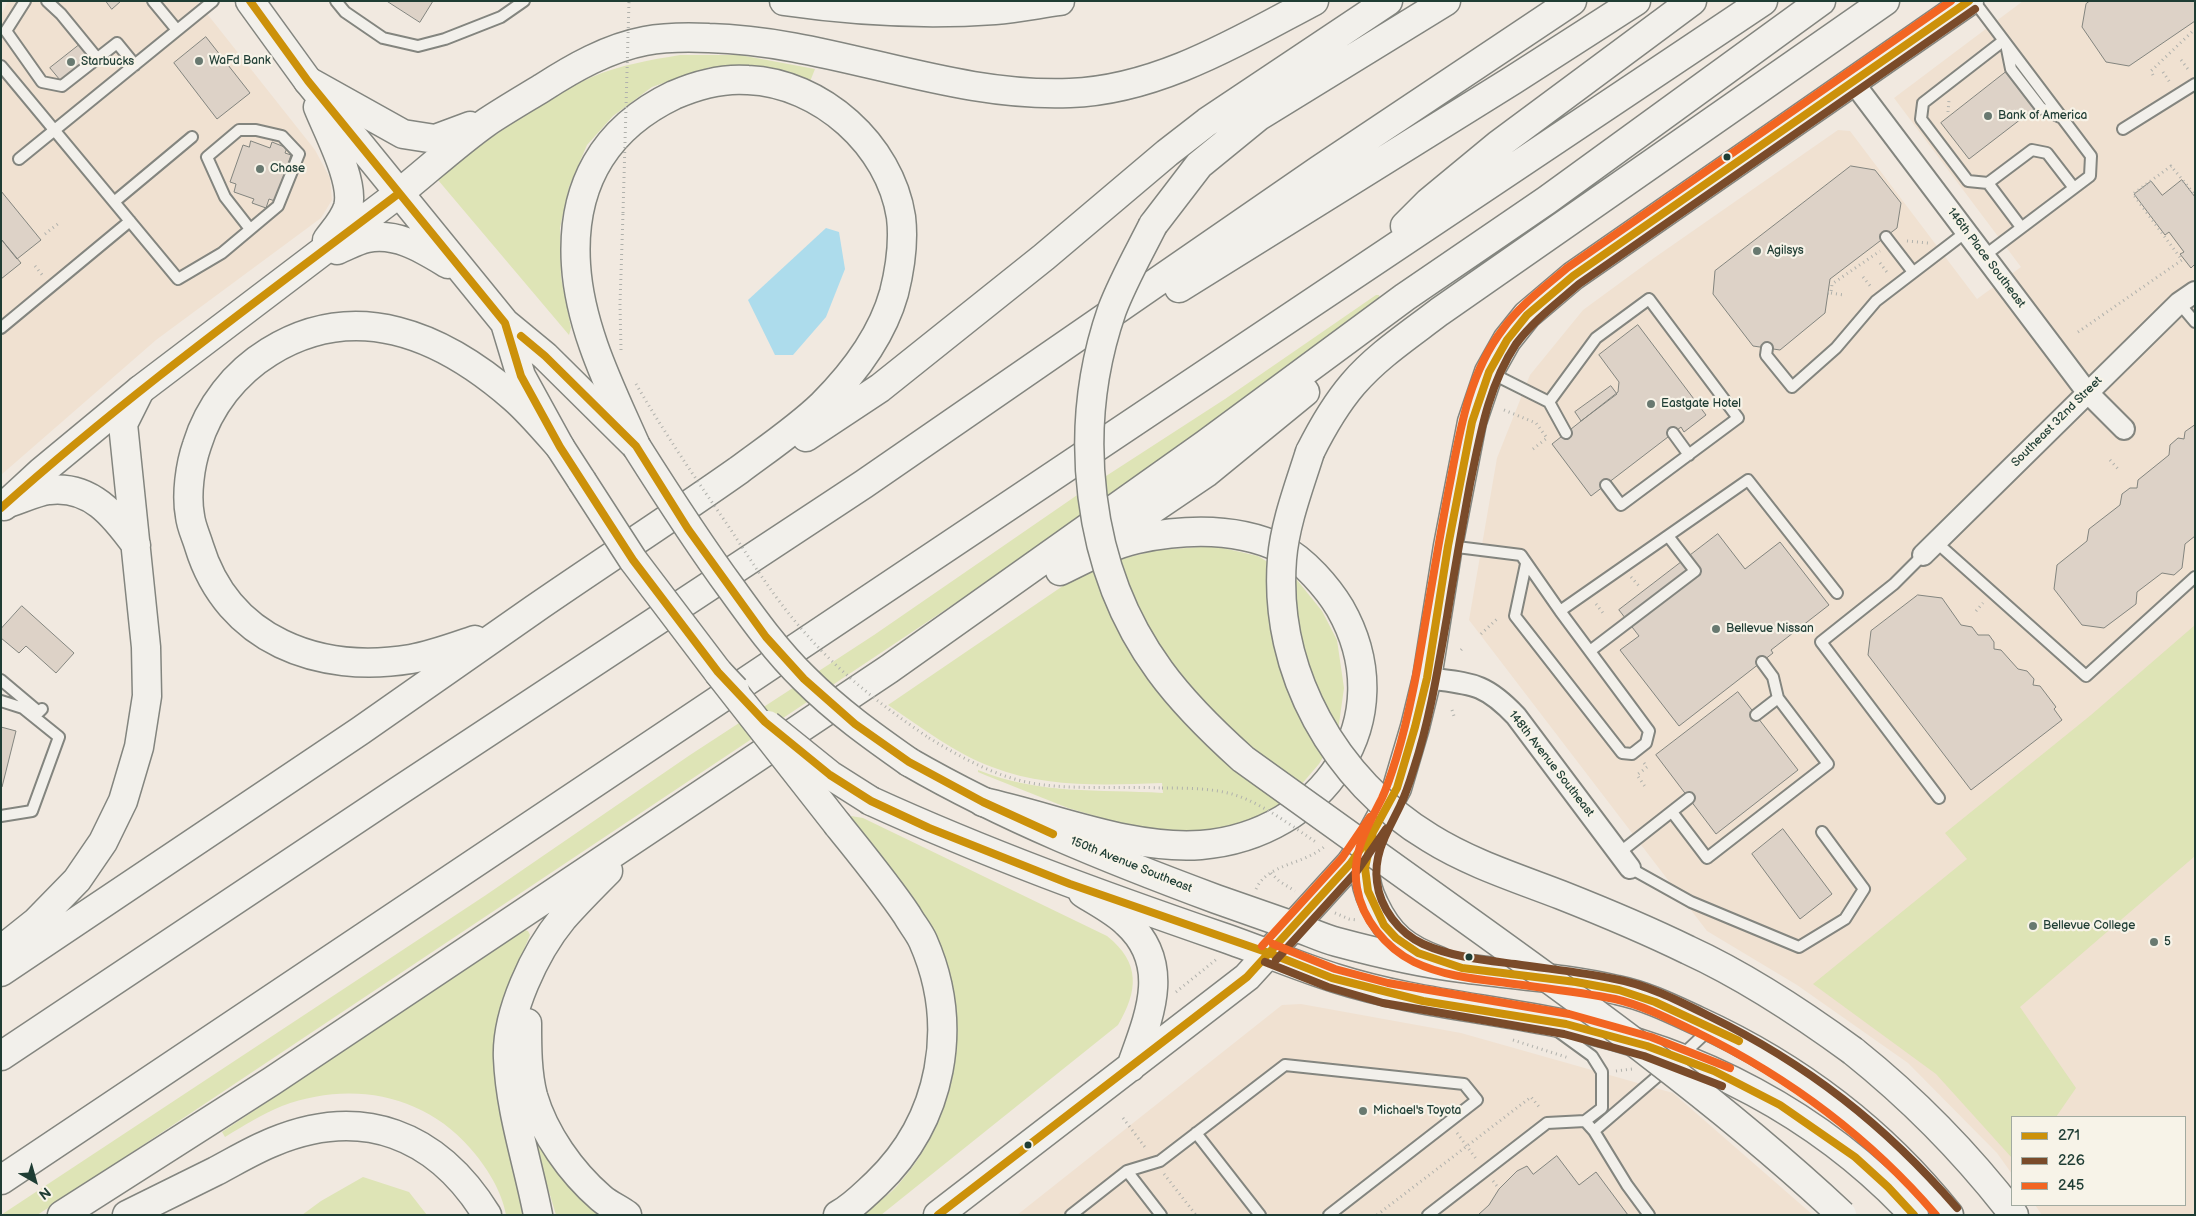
<!DOCTYPE html>
<style>
body{margin:0}
#map{position:relative;width:2196px;height:1216px;overflow:hidden;background:#f1e9e0;font-family:"Balsamiq Sans",sans-serif}
canvas{display:block}
.frame{position:absolute;inset:0;border:2px solid #1f3d34;pointer-events:none}
.legend{position:absolute;left:2011px;top:1116px;width:175px;height:90px;box-sizing:border-box;background:#f7f3e8;border:1px solid #a1aaa0;margin:0;padding:6px 9px;list-style:none;font-size:15px;color:#1f3d34}
.legend li{display:flex;align-items:center;gap:10px;height:25px}
.legend b{width:25px;border:1px solid #a1aaa0}
.north{position:absolute;left:10px;top:1156px;width:50px;height:50px;-webkit-text-stroke:4px #f7f3e8;paint-order:stroke;rotate:142deg;font-size:14px;font-weight:700;line-height:20px;text-align:center;color:#1f3d34}
.north::after{content:'';display:block;margin:auto;width:18px;height:22px;background:#1f3d34;clip-path:polygon(50% 0,100% 100%,50% 72%,0 100%)}
</style>
<div id="map">
<canvas width="2196" height="1216"></canvas>
<div class="frame"></div>
<ul class="legend">
<li><b style="height:6px;background:#cc910a"></b>271</li>
<li><b style="height:6px;background:#7a4b2a"></b>226</li>
<li><b style="height:6px;background:#f26522"></b>245</li>
</ul>
<div class="north">N</div>
</div>
<script>
const g = document.querySelector('canvas').getContext('2d');
g.lineJoin = 'round';
function fill(path, color) {
  g.fillStyle = color;
  g.fill(path, 'evenodd');
}
function strokePath(path, color, width, dash) {
  g.strokeStyle = color;
  g.lineWidth = width;
  g.lineCap = dash ? 'butt' : 'round';
  g.setLineDash(dash || []);
  g.stroke(path);
}
function drawText(font, color, halo, rows, align = 'center') {
  g.font = font + ' "Balsamiq Sans",sans-serif';
  g.lineWidth = 4.5;
  g.setLineDash([]);
  g.textBaseline = 'middle';
  g.strokeStyle = halo;
  g.fillStyle = color;
  for (const [text, x, y, turn = 0] of rows) {
    g.save();
    g.translate(x, y);
    g.rotate((+turn || 0) * Math.PI / 180);
    g.textAlign = isNaN(turn) ? turn : align;
    if (halo) g.strokeText(text, 0, 0);
    g.fillText(text, 0, 0);
    g.restore();
  }
}
fill(new Path2D(`
 M8 1H197L315 150 330 178 332 200 321 218 156 340 1 475V15Z
 M2023 1H2195V1215H2042L2035 1205H2185V1117H2012V1174L1997 1153 1908 1063 1797 985 1707 931 1469 620 1497 458 1530 375 1583 310 1654 258 1838 130 1850 131 1977 299 2021 267 1894 98Z
 M1301 1004 1461 1033 1673 1093 1813 1215H1017L1282 1005Z`), '#f0e1d1');
fill(new Path2D(`
 M680 55H740L815 69 809 84 757 67H710L652 87 613 116 587 145 569 187 560 228 561 277 571 328 569 335 438 180 439 176C488 141 537 101 592 77 620 65 650 60 680 55Z
 M1376 295H1379L1380 300 1020 560 56 1203 37 1215H1L486 895 690 755 874 635 1086 489 1225 399Z
 M1214 546 1258 556 1297 580 1322 611 1337 640 1344 688 1338 731 1319 764 1282 807 1226 830 1186 833 1143 830 1068 808 985 775 978 772V770C1039 795 1099 789 1163 793L1162 783C1106 785 1045 788 992 767 954 753 921 727 888 705L1076 577 1117 560 1158 550Z
 M2195 625V856L2020 1007 2076 1088 2056 1117H2012V1158L1936 1074 1813 984 1967 859 1945 833 2091 715Z
 M851 816 863 818 1107 936C1141 963 1138 991 1118 1025L881 1215H862C873 1205 887 1197 897 1186 963 1113 977 1007 928 921 908 885 875 851 849 819Z
 M525 930 528 931 530 935 506 994V1127L523 1215H506C502 1191 486 1166 470 1148 422 1093 349 1081 282 1106 262 1114 243 1126 225 1137L222 1132Z
 M537 1141 559 1172 602 1215H556L538 1155Z
 M363 1177 409 1192 427 1215H302L321 1201Z`), '#dee4b6');
fill(new Path2D(`
 M826 228 839 232 845 269 826 317 793 355H775L748 300Z`), '#addcec');
const building = new Path2D(`
 M106 1H121L112 9Z
 M387 1H433L420 22Z
 M2090 1H2195V21L2129 66 2106 62 2082 27 2086 4Z
 M206 37 250 93 217 119 174 63Z
 M83 42 93 55 60 80 50 68Z
 M2006 72 2034 109 1969 159 1941 123Z
 M251 141 270 148 272 142 287 148 285 153 291 155 275 201 269 199 266 208 252 203 254 199 234 192 236 184 230 182 243 145 249 147Z
 M1851 166 1875 170 1901 203 1897 228 1830 279 1825 313 1780 350 1753 346 1713 294 1715 271Z
 M2182 180 2195 197V264L2191 268 2180 254 2184 252 2169 232 2165 235 2134 194 2151 181 2162 195Z
 M1 191 41 240 17 259 1 239Z
 M1 239 21 263 1 279Z
 M1638 325 1706 415 1684 432 1681 427 1591 496 1552 444 1618 392 1619 382 1599 355Z
 M1611 386 1617 394 1581 421 1575 412Z
 M2195 425V536L2185 544 2182 568 2174 575 2162 573 2137 592 2136 604 2104 628 2082 625 2054 589 2057 565 2087 541 2089 529 2120 505 2122 494 2130 488H2137L2138 480 2169 455 2170 445 2178 438 2184 439 2185 432Z
 M1718 534 1745 569 1780 542 1829 605 1771 650 1773 653 1679 726 1620 650 1639 636 1619 610Z
 M1918 595 1942 598 1961 625 1972 627 1978 635H1989L1994 642V649L2001 650 2018 669 2027 671 2034 679 2033 685 2040 686 2056 707 2054 709 2062 720 1971 790 1868 655 1871 631Z
 M22 606 74 653 56 673 26 646 19 653 1 638V629Z
 M1738 692 1798 770 1716 834 1656 755Z
 M1 727 16 731 2 787H1Z
 M1783 829 1832 894 1800 919 1752 854Z
 M1557 1156 1579 1185 1596 1172 1628 1215H1478L1489 1205 1499 1189 1517 1171 1527 1166 1533 1174Z`);
fill(building, '#ddd2c7');
strokePath(building, '#83857f', 1);
const lane = new Path2D(`
 M25 1 6 31 42 82 62 86 117 43 135 65
 M47 1 61 14 97 58
 M153 1 177 30
 M336 1 345 12 383 38 418 46 445 39 501 17 524 1
 M1974 1 2091 156 2090 176 1984 256
 M2003 41 1923 103 1921 119 1968 181 1988 183 2032 150 2047 153 2074 188
 M2007 49 2011 69 2041 108 2060 117
 M1 66 178 279 222 253 278 206 299 154 282 136 256 130H239L207 157 225 197 250 229
 M2123 129 2195 84
 M19 159 213 1
 M1988 183 2021 227
 M114 202 192 137
 M1886 237 1913 272
 M2179 303 2195 322
 M1 328 130 221
 M1767 348 1766 355 1792 387 1836 348 1876 301 1966 232
 M1489 372 1549 402 1566 433
 M1549 402 1596 338 1649 299 1738 418 1621 505 1606 485
 M1673 433 1689 455
 M1936 542 2086 676 2195 577
 M1449 546 1521 555 1560 611 1748 480 1837 593
 M1923 555 1894 584 1821 642 1939 798
 M1526 564 1515 616 1622 753 1632 754 1646 743 1649 731 1560 611
 M1590 651 1695 571 1668 536
 M1 680 39 712 42 709
 M1 701 23 708 59 737 32 811 1 816
 M1756 715 1778 698 1773 677 1762 662
 M1672 812 1707 858 1828 764 1778 698
 M1619 853 1689 798
 M1630 868 1691 902 1799 947 1845 919 1864 889 1822 832
 M1559 1032 1592 1056 1602 1072V1108L1585 1121
 M1680 1057 1710 1029
 M1594 1131 1666 1069
 M1196 1133 1260 1215
 M1127 1171 1160 1161 1285 1065 1464 1084 1477 1100 1329 1215
 M1071 1215 1127 1171 1161 1215
 M1428 1215 1547 1123 1585 1121 1594 1131 1627 1185 1649 1215`);
const street = new Path2D(`
 M1853 82 2087 392 2124 429
 M1923 555 2179 303 2195 292
 M1427 678C1471 684 1484 682 1516 716L1630 868`);
const secondary = new Path2D(`
 M250 1 308 81 505 323 545 356 636 446
 M784 1C853 11 925 15 995 10 1017 8 1038 4 1060 1
 M318 107C328 132 355 182 348 207 344 220 335 229 327 240
 M337 250C347 246 357 240 367 238 397 232 423 249 448 264
 M505 323 521 376 560 447 582 481
 M4 506 41 472 140 390 398 194
 M1372 839C1370 848 1367 857 1366 866 1364 879 1368 892 1374 904 1389 936 1406 949 1439 961
 M1083 893C1097 902 1115 911 1127 923 1173 965 1148 1019 1131 1067
 M938 1215 1247 977 1350 864 1373 832 1397 788 1415 727 1427 678 1448 546 1472 422 1489 372 1507 340 1527 315 1573 276 1969 1`);
const primary = new Path2D(`
 M909 762C1006 818 1111 860 1216 899 1242 908 1268 917 1293 926 1308 931 1322 938 1337 942 1378 953 1419 963 1462 968 1513 975 1566 978 1617 990 1646 996 1672 1009 1698 1021 1796 1066 1882 1131 1949 1215
 M871 801C985 853 1103 896 1222 937 1260 950 1297 966 1335 978 1410 1002 1487 1008 1564 1024 1698 1051 1821 1115 1914 1215`);
const highway = new Path2D(`
 M308 81 403 134 435 139 470 126
 M398 194C428 170 456 144 487 122 505 110 524 99 542 88 573 68 608 48 645 41 666 37 688 37 709 38 832 41 947 98 1070 93 1158 90 1238 41 1314 1
 M1153 225 1199 165 1259 116 1446 1
 M1405 226 1429 202 1498 145 1692 1
 M1179 288 1513 80 1636 1
 M806 437 880 388 1044 257 1167 153 1207 122 1388 1
 M1310 452C1322 428 1335 405 1353 384 1377 356 1409 335 1439 312L1885 1
 M5 504C19 500 35 492 49 490 91 485 114 515 136 545
 M1107 540 1206 473 1305 392
 M475 640C454 647 433 655 411 659 319 674 228 641 199 546 196 536 191 526 190 516 186 495 190 465 197 445 209 406 235 373 269 352 356 298 443 336 514 398 530 412 545 430 560 447
 M983 802C1053 817 1130 850 1201 845 1322 835 1404 720 1340 608 1328 588 1304 560 1282 549 1237 527 1185 529 1137 539 1110 545 1085 559 1060 571
 M1 950 36 922 77 880 103 842 123 801 139 747 147 696 146 647 123 424 140 390
 M1 972C120 891 241 812 360 731 418 691 475 650 533 610 601 563 671 518 739 470 767 449 797 429 822 405 854 373 882 336 894 293 900 269 904 242 901 217 890 145 821 83 748 80 723 78 697 85 674 95 603 129 571 187 576 265 580 329 611 389 636 446
 M527 1023C527 1047 527 1073 533 1096 544 1134 571 1172 601 1198 609 1205 619 1209 627 1215
 M1853 1051C1913 1099 1967 1154 2014 1215
 M1 1056 397 792 864 484 1319 170 1572 1
 M1 1180 1763 1
 M62 1215 272 1081 889 669 1206 444 1405 297 1547 200 1821 1
 M127 1215C157 1200 186 1186 216 1171 235 1161 253 1150 273 1142 362 1105 437 1134 487 1215
 M538 1215C528 1163 510 1111 508 1058 506 1013 535 952 563 918 577 902 593 886 608 871
 M838 1215C853 1207 864 1195 876 1184 943 1120 960 1025 923 941 919 932 912 924 907 915 886 884 862 855 838 825`);
strokePath(lane, '#83857f', 14);
strokePath(street, '#83857f', 24);
strokePath(secondary, '#83857f', 31);
strokePath(primary, '#83857f', 31);
strokePath(highway, '#83857f', 31);
strokePath(new Path2D(`
 M2181 60 2190 72
 M2163 72 2171 84
 M2153 75 2151 71 2195 29
 M1948 112 1949 100
 M45 234 59 223
 M1907 241 1928 243
 M1880 263 1889 275
 M35 266 43 276
 M1863 277 1871 287
 M1828 293H1831L1832 284 1880 251
 M1831 293 1844 295
 M2078 332 2182 260 2133 194 2171 166 2195 195
 M621 350 620 304 623 213
 M1504 410 1536 423 1547 438 1533 449
 M2110 460 2120 471
 M1631 577 1639 586
 M1596 604 1603 613
 M1976 611 1983 603
 M1481 634 1498 618
 M1461 650 1463 648
 M1452 710 1454 716
 M929 738C962 758 998 778 1037 784 1078 790 1121 786 1162 788
 M1644 763 1647 767 1637 775 1646 788
 M1271 873 1279 881 1295 891
 M1256 889C1268 863 1304 865 1325 846
 M1335 913 1349 919 1357 920
 M1176 992 1218 958
 M1513 1040 1569 1058
 M1616 1071 1632 1069
 M1123 1118 1147 1150
 M1457 1133 1477 1160
 M1164 1174 1196 1215
 M1493 1181 1499 1189
 M1377 1215 1531 1097 1540 1108`), '#b0b1ac', 3, [1, 4]);
strokePath(lane, '#f2f0eb', 10);
strokePath(street, '#f2f0eb', 20);
strokePath(secondary, '#f2f0eb', 28);
strokePath(primary, '#f2f0eb', 28);
strokePath(highway, '#f2f0eb', 28);
const primaryBridge = new Path2D(`
 M636 446C667 495 697 542 731 588 754 620 777 652 805 679 837 711 872 736 909 762
 M582 481 633 560 718 672 735 690
 M768 725 830 775 871 801`);
const highwayBridge = new Path2D(`
 M1153 225C1139 253 1123 281 1112 310 1071 428 1085 569 1160 671 1184 704 1213 732 1243 759 1313 809 1382 859 1452 909 1586 1005 1721 1102 1842 1215
 M1310 452C1299 487 1285 523 1282 559 1273 672 1335 781 1430 838 1470 863 1517 878 1561 895 1604 912 1647 930 1688 950 1747 977 1801 1013 1853 1051
 M718 672 838 825`);
strokePath(primaryBridge, '#83857f', 31, []);
strokePath(highwayBridge, '#83857f', 31, []);
strokePath(new Path2D(`
 M623 213 629 1
 M636 384C664 432 695 478 727 524 752 562 776 601 807 635 842 675 885 708 929 738
 M1162 788C1185 788 1210 788 1232 794 1262 803 1290 825 1316 842`), '#b0b1ac', 3, [1, 4]);
strokePath(primaryBridge, '#f2f0eb', 28);
strokePath(highwayBridge, '#f2f0eb', 28);
strokePath(new Path2D(`
 M250 1 308 81 505 323 521 376 560 447 633 560 718 672 765 722 830 775 871 801 929 828 1070 884 1269 953 1332 978 1423 1001 1566 1024 1647 1046 1714 1071 1780 1105 1855 1157 1888 1187 1914 1215
 M521 336 545 356 636 446 688 529 766 637 804 679 855 724 909 762 983 802 1053 834
 M1 508C127 395 264 296 398 194
 M1373 832 1365 868 1368 891 1384 925 1396 938 1418 953 1462 968 1576 982 1619 990 1655 1002 1739 1041
 M938 1215 1247 977 1350 864 1373 832 1397 788 1415 727 1427 678 1448 546 1472 422 1489 372 1507 340 1527 315 1573 276 1969 1`), '#cc910a', 8);
strokePath(new Path2D(`
 M1276 960 1357 871 1386 829
 M1265 962 1328 987 1383 1003 1564 1034 1644 1056 1722 1086
 M1957 1208C1885 1125 1807 1064 1709 1016 1679 1001 1648 985 1615 979 1582 972 1548 969 1515 964 1484 960 1452 957 1423 944 1399 933 1380 908 1377 882 1373 853 1388 831 1400 806 1406 794 1410 781 1414 768 1430 719 1438 668 1447 617 1454 573 1462 528 1470 484 1480 436 1488 386 1516 344 1533 321 1557 303 1579 284L1975 9`), '#7a4b2a', 8);
strokePath(new Path2D(`
 M1273 944 1335 969 1388 983 1569 1014 1651 1037 1730 1068
 M1262 946 1342 858 1370 817
 M1936 1215C1869 1137 1790 1078 1698 1033 1671 1020 1645 1006 1615 999 1580 992 1543 988 1507 983 1475 979 1443 976 1414 962 1386 948 1362 919 1357 888 1351 853 1367 828 1382 798 1388 785 1392 772 1396 759 1410 713 1418 666 1426 618 1434 573 1441 528 1450 483 1460 430 1469 373 1503 329 1520 305 1545 287 1567 268L1951 1`), '#f26522', 8);
for (const [x, y, r, color] of [
 [199,61,5,"#687970"],
 [71,62,5,"#687970"],
 [1988,116,5,"#687970"],
 [1727,157,4.5,"#1f3d34"],
 [260,169,5,"#687970"],
 [1757,251,5,"#687970"],
 [1651,404,5,"#687970"],
 [1716,629,5,"#687970"],
 [2033,926,5,"#687970"],
 [2154,942,5,"#687970"],
 [1469,957,4.5,"#1f3d34"],
 [1363,1111,5,"#687970"],
 [1028,1145,4.5,"#1f3d34"]
]) {
  const dot = new Path2D();
  dot.arc(x, y, r, 0, 2 * Math.PI);
  g.fillStyle = color;
  g.fill(dot);
  strokePath(dot, '#f7f3e8', 2);
}
drawText('12px', '#1f3d34', '#f7f3e8', [
 ["WaFd Bank",209,61],
 ["Starbucks",81,62],
 ["Bank of America",1998,116],
 ["Chase",270,169],
 ["Agilsys",1767,251],
 ["Eastgate Hotel",1661,404],
 ["Bellevue Nissan",1726,629],
 ["Bellevue College",2043,926],
 ["5",2164,942],
 ["Michael's Toyota",1373,1111]
], 'left');
drawText('12px', '#1f3d34', '#f7f3e8', [
 ["146th Place Southeast",1986,258,53],
 ["Southeast 32nd Street",2057,422,-45],
 ["148th Avenue Southeast",1551,764,52],
 ["150th Avenue Southeast",1131,865,22]
]);
</script>
